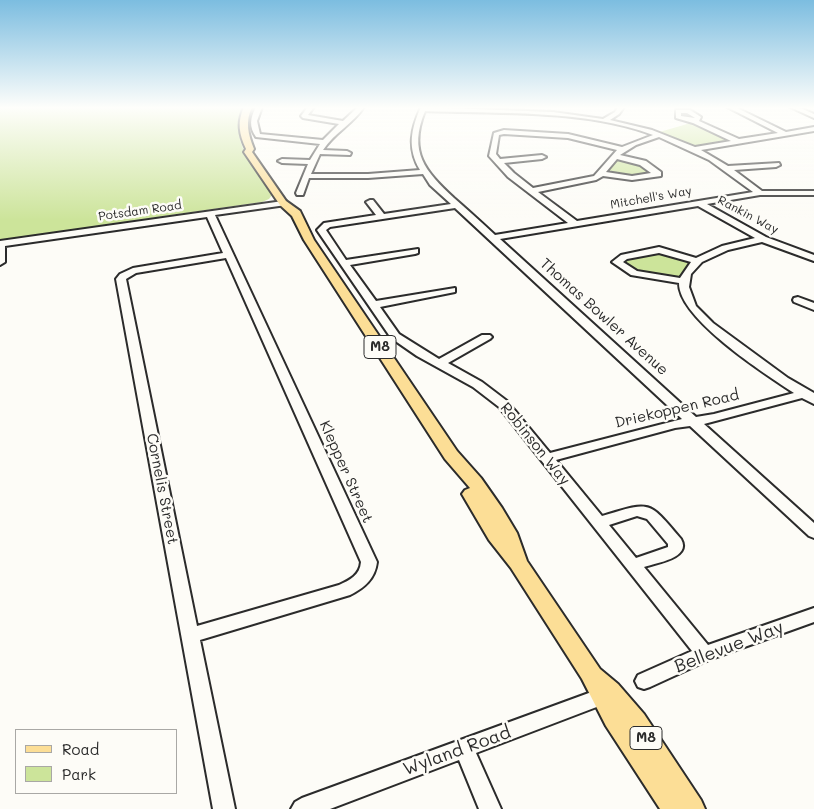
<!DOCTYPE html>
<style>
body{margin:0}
#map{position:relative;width:814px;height:809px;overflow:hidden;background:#fdfcf7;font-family:Mali,sans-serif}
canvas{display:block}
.legend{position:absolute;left:15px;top:729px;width:162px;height:65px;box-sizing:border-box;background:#fdfcf7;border:1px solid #a9a8a5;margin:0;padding:6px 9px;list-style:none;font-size:15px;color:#2b2b2b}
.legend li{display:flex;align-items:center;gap:10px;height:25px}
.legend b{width:25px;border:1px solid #a9a8a5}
</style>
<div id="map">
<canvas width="814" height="809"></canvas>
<ul class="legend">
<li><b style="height:6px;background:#fcde96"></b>Road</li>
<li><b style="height:14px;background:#cce49a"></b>Park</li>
</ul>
</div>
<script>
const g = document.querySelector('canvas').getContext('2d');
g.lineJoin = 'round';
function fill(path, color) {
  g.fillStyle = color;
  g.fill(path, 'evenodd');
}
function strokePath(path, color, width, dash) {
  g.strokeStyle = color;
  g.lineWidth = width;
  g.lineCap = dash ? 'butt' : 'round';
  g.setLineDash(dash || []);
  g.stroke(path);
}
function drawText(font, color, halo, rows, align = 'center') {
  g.font = font + ' Mali,sans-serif';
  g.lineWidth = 5;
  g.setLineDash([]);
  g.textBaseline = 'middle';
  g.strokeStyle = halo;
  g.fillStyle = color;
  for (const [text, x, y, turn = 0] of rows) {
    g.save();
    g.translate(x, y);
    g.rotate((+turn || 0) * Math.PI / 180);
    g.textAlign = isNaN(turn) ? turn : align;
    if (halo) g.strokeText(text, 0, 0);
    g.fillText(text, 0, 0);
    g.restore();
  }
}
fill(new Path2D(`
 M0 107H243C228 141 254 166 272 195L269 199 262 202 0 240Z
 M694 122 730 140 695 146 656 133Z
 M617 159 636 161 654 173 634 177 608 173 607 171Z
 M659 252 688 261 689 264 681 276 677 278 638 273 622 262V259Z`), '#cce49a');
const minor = new Path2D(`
 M256 107H262L257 121 260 134 323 140 339 124 303 118 301 116 308 107H314L308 115 343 121 358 107H364C353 124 335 132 323 150L347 151 351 153 350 155 320 154 311 174H368L420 170C407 148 411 129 421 107L553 112 603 119 615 112 618 107H624L619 114 610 120 652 130 695 147 731 141 693 123 676 118V110H690L701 117 699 121 739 139 778 133 727 107H735L786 132 814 127V131L701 150 728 166 779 163 780 165 776 167 734 170 762 191H814V195H760L707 204 766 237 814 255V261L762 242 728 250 702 262 691 274 689 287 696 306 713 323 788 378 814 393V404L802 398 704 424 814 523V538L809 536 690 426 675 428 556 460 602 516C651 501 648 500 681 539 692 558 656 563 644 567L708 645 814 608V622L711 659 650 687 644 689 638 687 635 681 638 675 692 651 499 407 473 387 417 356 391 338 317 230 324 223 376 215 366 202 370 200H373L384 214 451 204 430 185 423 174 368 178H309L303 195H297L296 193 308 164 282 163 278 161 282 159 310 160 320 144 256 137C249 127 250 118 256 107ZM425 111C497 114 586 109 653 135L622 147 568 134 504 130 494 133 489 156 508 177 568 223 495 235C482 223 468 210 454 198 425 171 408 152 425 111ZM681 113H687L695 118 681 116ZM504 134 568 138 617 150 594 176 533 188 514 173 504 163 542 159 546 157 542 155 500 159 496 154 499 135ZM659 137 709 160 753 192 577 221 538 192 596 180 603 176 632 180 661 176V172L646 161 620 155 636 145ZM617 159 640 165 651 173 632 176 606 172ZM698 206 755 238 722 246 696 258 659 247 621 255 612 262 631 275 679 283C678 318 765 374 794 393L714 414 696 417 500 239ZM455 208 682 419 550 453 507 401 482 382 448 363 490 339 492 337 490 335H482L439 359 399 334 380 307 455 292V288L376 301 350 265 415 254 418 253V249L346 260 326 230 330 227ZM659 253 691 262 680 278 637 271 623 262 627 259ZM637 516 647 519 668 544V547L636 558 609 525Z
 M790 107H798L814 114V118Z
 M283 201H286V205L215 215 377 562C375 579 364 588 350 595L200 640 235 809H213L116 279 120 274 133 268 223 253 207 217 5 246V262L0 265V241ZM226 258 361 562C360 575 350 580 339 585L197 626 126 279 136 273Z
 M798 297 814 303V310L794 302 793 300 794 298Z
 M608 686 615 688 617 694 615 700 476 753 501 809H479L459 760 330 809H291L295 802 302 798Z`);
const major = new Path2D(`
 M244 107H252C245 122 248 134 254 149L252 152 286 201 300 211 314 240 457 451 481 478 502 508 517 533 527 561 600 669 618 684 644 714 701 800 705 809H660L606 726 582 679 511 568 489 540 462 494 465 490 470 488 445 459 304 240 292 216 280 205 244 152 246 149C239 134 237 122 244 107Z`);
strokePath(minor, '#2b2b2b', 4);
strokePath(major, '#2b2b2b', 4);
fill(minor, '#fdfcf7');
fill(major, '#fcde96');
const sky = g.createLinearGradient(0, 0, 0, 220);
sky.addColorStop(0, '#7cbde0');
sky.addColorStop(0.49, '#fefefb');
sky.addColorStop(1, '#fefefb00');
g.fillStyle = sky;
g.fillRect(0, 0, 814, 220);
drawText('12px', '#2b2b2b', '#fdfcf7', [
 ["Mitchell's Way",651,198,-10],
 ["Potsdam Road",140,211,-8],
 ["Rankin Way",748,215,28]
]);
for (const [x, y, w] of [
 [380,347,32],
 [646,738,32]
]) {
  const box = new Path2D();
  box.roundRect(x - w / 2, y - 11.5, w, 23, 4);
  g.fillStyle = '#fdfcf7';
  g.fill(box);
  strokePath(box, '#2b2b2b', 1);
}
drawText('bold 14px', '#2b2b2b', null, [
 ["M8",380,347],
 ["M8",646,738]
]);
drawText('15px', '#2b2b2b', '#fdfcf7', [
 ["Thomas Bowler Avenue",604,317,42],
 ["Driekoppen Road",677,409,-13],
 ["Robinson Way",535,444,51],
 ["Klepper Street",346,472,66],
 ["Cornelis Street",162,489,79]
]);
drawText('18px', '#2b2b2b', '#fdfcf7', [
 ["Bellevue Way",729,647,-21],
 ["Wyland Road",457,751,-20]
]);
</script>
